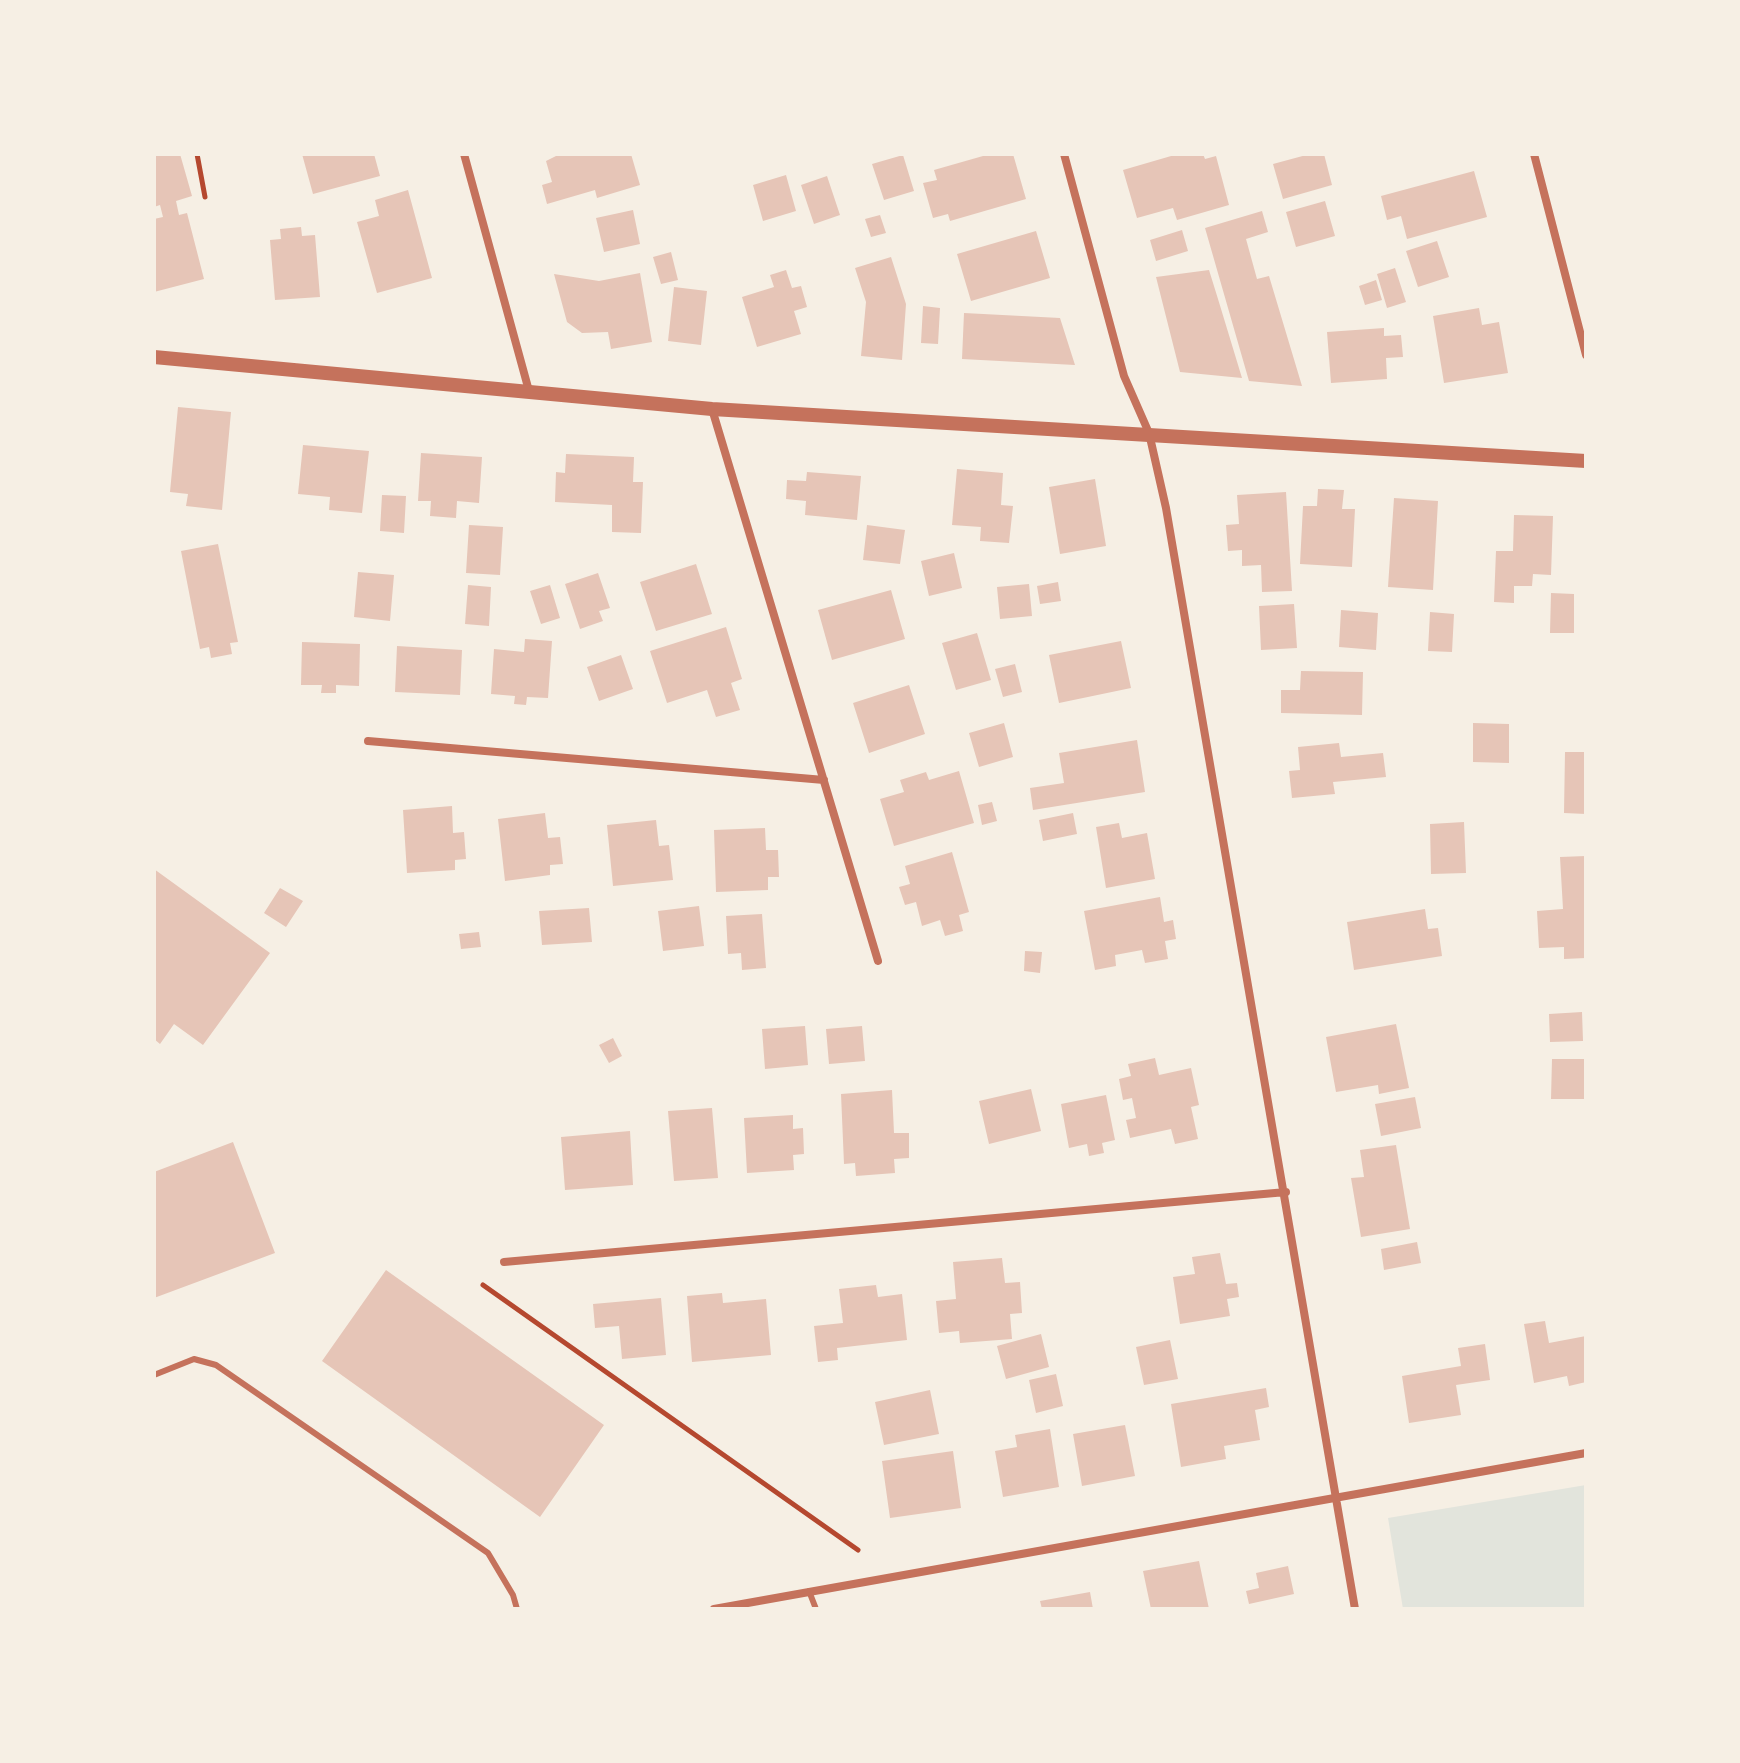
<!DOCTYPE html>
<style>
body{margin:0}
#map{position:relative;width:1740px;height:1763px;overflow:hidden;background:#f6efe4;font-family:"IBM Plex Sans",sans-serif}
canvas{display:block}
.frame{position:absolute;inset:0;border:156px solid #f6efe4;pointer-events:none}
</style>
<div id="map">
<canvas width="1740" height="1763"></canvas>
<div class="frame"></div>
</div>
<script>
const g = document.querySelector('canvas').getContext('2d');
g.lineJoin = 'round';
function fill(path, color) {
  g.fillStyle = color;
  g.fill(path, 'evenodd');
}
function strokePath(path, color, width, dash) {
  g.strokeStyle = color;
  g.lineWidth = width;
  g.lineCap = dash ? 'butt' : 'round';
  g.setLineDash(dash || []);
  g.stroke(path);
}
fill(new Path2D(`
 M1586 1485V1609H1403L1388 1518Z`), '#e2e4dc');
fill(new Path2D(`
 M154 154H180L192 196 176 201 179 215 187 213 204 279 154 292V219L163 217 160 205 154 207Z
 M302 154H374L380 176 313 194Z
 M560 154H631L640 185 597 198 595 190 547 204 542 185 552 182 546 161Z
 M990 154H1013L1026 199 950 221 948 214 933 218 923 183 937 180 934 170Z
 M1178 154H1203L1205 159 1216 156 1229 205 1177 220 1173 208 1137 218 1123 170Z
 M1310 154H1324L1332 185 1283 199 1273 164Z
 M903 155 914 191 884 200 872 164Z
 M1474 171 1487 217 1407 239 1401 216 1387 220 1381 196Z
 M786 175 796 211 763 221 753 185Z
 M827 176 840 215 814 224 801 185Z
 M408 190 432 278 377 293 357 222 379 216 375 200Z
 M1325 201 1335 236 1296 247 1286 212Z
 M633 210 640 244 604 252 596 218Z
 M1262 211 1268 232 1246 239 1257 279 1269 276 1302 386 1249 381 1205 228Z
 M880 215 886 233 871 237 865 219Z
 M301 227 302 236 315 235 320 297 275 300 270 240 281 239 280 229Z
 M1182 230 1188 251 1156 261 1150 240Z
 M1036 231 1050 278 971 301 957 254Z
 M1437 241 1449 277 1418 287 1406 251Z
 M671 252 678 280 661 284 653 257Z
 M891 257 906 304 902 360 861 356 866 302 855 268Z
 M1395 268 1406 302 1387 308 1377 274Z
 M786 270 792 288 801 286 807 307 794 311 801 334 757 347 742 297 774 287 770 275Z
 M1209 270 1218 299 1242 378 1180 372 1156 277Z
 M640 273 652 342 611 349 608 332 582 333 567 322 554 274 599 281Z
 M1376 280 1382 300 1365 305 1359 286Z
 M674 287 707 291 701 345 668 341Z
 M923 306 940 308 938 344 921 343Z
 M1479 308 1482 325 1499 322 1508 373 1444 383 1433 316Z
 M964 313 1060 318 1075 365 962 359Z
 M1384 328V336L1401 335 1403 357 1386 358 1387 379 1331 383 1327 332Z
 M178 407 231 412 222 510 186 506 188 494 170 492Z
 M303 445 369 451 362 513 329 510 330 497 298 494Z
 M421 453 482 457 479 503 457 501 456 518 430 516 431 501H418Z
 M566 454 634 457 633 482H643L641 533 612 532V505L555 502 556 472 565 473Z
 M957 469 1003 473 1001 505 1013 506 1009 543 980 541 981 527 952 525Z
 M807 472 861 476 857 520 805 515 806 501 786 499 787 480 806 481Z
 M1095 479 1106 546 1060 554 1049 487Z
 M1318 489 1344 490 1342 509H1355L1352 567 1300 564 1303 506H1317Z
 M1286 492 1292 591 1262 592 1261 565 1242 566V550L1228 551 1226 525 1239 524 1237 495Z
 M382 495 406 496 404 533 380 531Z
 M1394 498 1438 501 1433 590 1388 587Z
 M1514 515 1553 516 1551 575 1533 574 1532 586H1514V603L1494 602 1496 551H1513Z
 M469 525 503 527 500 575 466 573Z
 M867 525 905 530 900 564 863 560Z
 M218 544 238 642 230 643 232 654 211 658 209 647 200 649 181 551Z
 M954 553 962 588 929 596 921 561Z
 M696 564 712 614 656 631 640 582Z
 M358 572 394 575 390 621 354 617Z
 M598 573 610 608 599 611 603 621 580 629 565 584Z
 M1058 582 1061 601 1040 604 1037 586Z
 M1029 584 1032 616 1000 619 997 587Z
 M468 585 491 587 489 626 465 624Z
 M550 585 560 618 541 624 530 591Z
 M891 590 905 639 832 660 818 610Z
 M1551 593 1574 594V633H1550Z
 M1294 604 1297 648 1261 650 1259 606Z
 M1341 610 1378 613 1376 650 1339 647Z
 M1430 612 1454 614 1452 652 1428 651Z
 M726 627 742 679 731 683 740 710 716 717 707 690 667 703 650 651Z
 M977 633 991 680 956 690 942 643Z
 M525 639 552 641 548 698 527 697 526 705 514 704 515 696 491 694 494 649 524 652Z
 M1121 641 1131 688 1059 703 1049 655Z
 M302 642 360 644 359 686 336 685V693H321L322 685H301Z
 M397 646 462 650 460 695 395 692Z
 M621 655 633 689 599 701 587 667Z
 M1015 664 1022 692 1003 697 995 669Z
 M1301 671 1363 672 1362 715 1281 713V690H1300Z
 M909 685 925 734 869 753 853 703Z
 M1004 723 1013 757 979 767 969 733Z
 M1473 723 1509 724V763L1473 762Z
 M1137 740 1145 792 1033 810 1030 788 1064 783 1059 753Z
 M1339 743 1341 757 1383 753 1386 777 1333 782 1335 794 1292 798 1289 771 1300 770 1298 747Z
 M1565 752H1586V814L1564 813Z
 M959 771 974 823 894 846 880 799 904 792 900 780 926 772 929 780Z
 M992 802 997 821 982 825 978 805Z
 M452 806 453 833 464 832 466 859 455 860V870L407 873 403 810Z
 M545 813 548 838 560 837 563 864 550 865V875L505 881 498 819Z
 M1073 813 1077 834 1043 841 1039 820Z
 M656 820 659 846 669 845 673 880 613 886 607 825Z
 M1464 822 1466 873 1431 874 1430 824Z
 M1119 823 1122 838 1147 833 1155 879 1106 888 1096 827Z
 M765 828 766 850H778L779 877H768V890L716 892 714 830Z
 M952 852 969 912 959 915 963 931 945 936 940 920 922 926 916 902 905 905 899 887 910 884 905 866Z
 M1586 856V958L1564 959V947L1539 948 1537 911 1563 909 1560 857Z
 M154 869 270 953 203 1045 174 1024 160 1044 154 1039Z
 M280 888 303 901 286 927 264 913Z
 M1160 897 1164 922 1173 920 1176 939 1165 941 1168 959 1145 963 1142 950 1115 955 1116 966 1095 970 1084 911Z
 M699 906 704 946 663 951 658 911Z
 M589 908 592 942 542 945 539 911Z
 M1425 909 1428 929 1438 928 1442 956 1354 970 1347 922Z
 M762 914 766 968 742 970 741 953 728 954 726 916Z
 M479 932 481 947 461 949 459 934Z
 M1025 951 1042 952 1040 973 1024 971Z
 M1582 1012 1583 1041 1550 1042 1549 1014Z
 M1396 1024 1409 1088 1379 1094 1378 1085 1336 1092 1326 1037Z
 M805 1026 808 1065 765 1069 762 1029Z
 M862 1026 865 1061 829 1064 826 1029Z
 M613 1038 622 1056 609 1063 599 1045Z
 M1155 1058 1159 1075 1191 1068 1199 1105 1191 1107 1198 1139 1175 1144 1171 1129 1130 1138 1126 1120 1136 1118 1132 1098 1123 1100 1119 1079 1131 1076 1128 1064Z
 M1552 1059H1586V1099H1551Z
 M1031 1089 1041 1131 989 1144 979 1101Z
 M892 1090 894 1133H909V1158L894 1159 895 1173 856 1176 855 1163 844 1164 841 1094Z
 M1106 1095 1115 1140 1102 1143 1104 1153 1089 1156 1087 1144 1069 1148 1061 1104Z
 M1415 1097 1421 1128 1381 1136 1375 1104Z
 M712 1108 718 1178 674 1181 668 1111Z
 M793 1115V1129L803 1128 804 1154 793 1155 794 1170 747 1173 744 1118Z
 M630 1131 633 1185 565 1190 561 1137Z
 M233 1142 275 1253 154 1298V1172Z
 M1396 1145 1410 1229 1361 1237 1351 1178 1364 1177 1360 1150Z
 M1417 1242 1421 1263 1384 1270 1381 1249Z
 M1220 1253 1226 1284 1237 1283 1239 1297 1227 1299 1230 1316 1180 1324 1173 1277 1195 1274 1192 1257Z
 M1002 1258 1005 1283 1020 1282 1022 1313 1010 1314 1012 1339 960 1343 959 1331 939 1333 936 1301 956 1299 953 1262Z
 M386 1270 604 1425 540 1517 322 1361Z
 M876 1285 878 1297 902 1294 907 1340 837 1348 838 1360 818 1362 814 1326 843 1323 839 1289Z
 M722 1293 723 1303 766 1299 771 1355 692 1362 687 1296Z
 M661 1298 666 1355 622 1359 619 1326 595 1328 593 1304Z
 M1545 1321 1549 1343 1586 1336V1382L1569 1386 1567 1376 1534 1383 1524 1324Z
 M1041 1334 1049 1367 1006 1379 997 1346Z
 M1170 1340 1178 1379 1144 1385 1136 1347Z
 M1485 1344 1490 1380 1456 1385 1461 1415 1409 1423 1402 1376 1461 1366 1458 1348Z
 M1056 1374 1063 1406 1036 1413 1029 1380Z
 M1266 1388 1269 1407 1255 1410 1260 1440 1224 1446 1226 1459 1181 1467 1171 1404Z
 M930 1390 939 1434 884 1445 875 1402Z
 M1125 1425 1135 1476 1082 1486 1073 1434Z
 M1050 1429 1059 1487 1003 1497 995 1451 1017 1447 1015 1435Z
 M953 1451 961 1508 890 1518 882 1461Z
 M1199 1561 1209 1609H1151L1143 1571Z
 M1288 1566 1294 1594 1249 1604 1246 1591 1259 1588 1256 1573Z
 M1090 1592 1093 1609H1042L1040 1601Z`), '#e6c5b7');
strokePath(new Path2D(`
 M197 154 205 197
 M483 1285 858 1550`), '#b5482f', 5);
strokePath(new Path2D(`
 M154 1375 194 1359 216 1365 488 1553 513 1595 517 1609
 M809 1591 816 1609`), '#c5725c', 6);
strokePath(new Path2D(`
 M464 154 529 391
 M1064 154 1124 376 1149 433 1166 508 1355 1609
 M1534 154 1586 355
 M712 409 878 961
 M368 741 824 780
 M504 1262 1286 1192
 M714 1609 1586 1453`), '#c5725c', 8);
strokePath(new Path2D(`
 M154 357 712 409 1586 461`), '#c5725c', 14);
</script>
